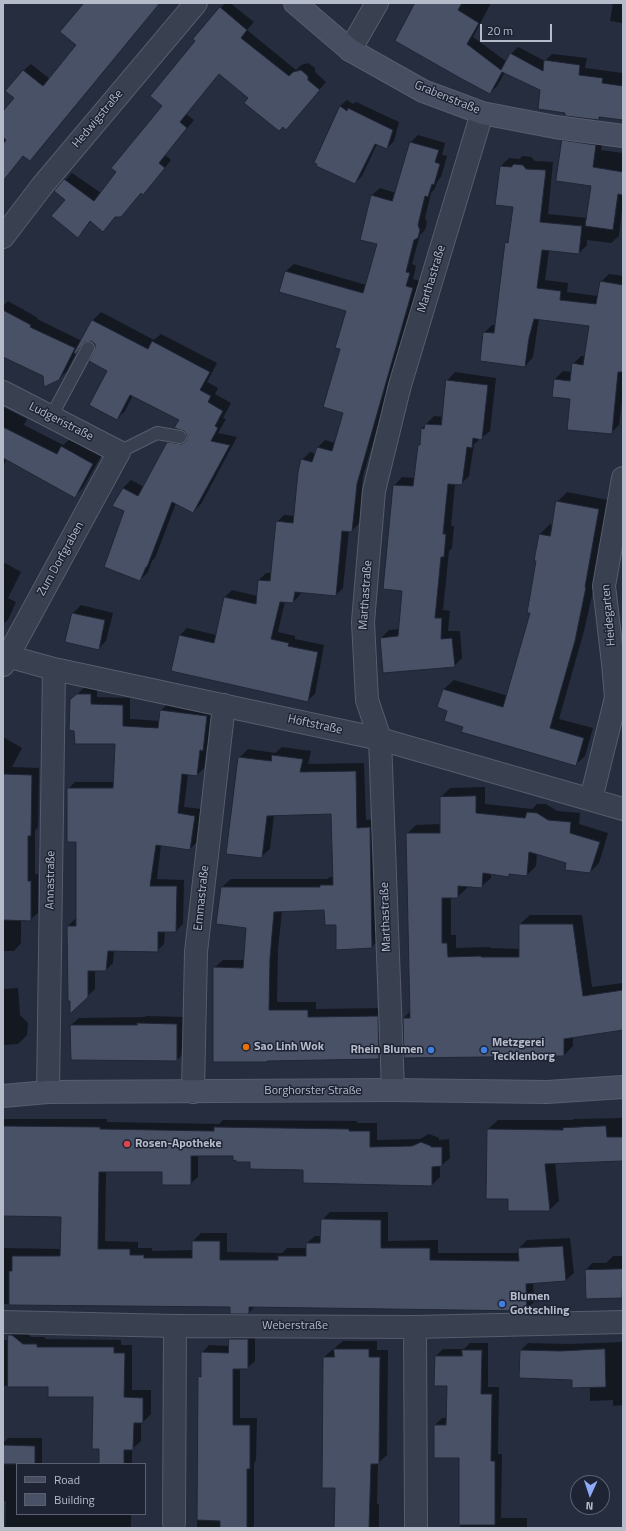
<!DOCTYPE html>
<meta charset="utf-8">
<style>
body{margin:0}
#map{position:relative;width:626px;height:1531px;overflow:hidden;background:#252d3f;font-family:"Titillium Web",sans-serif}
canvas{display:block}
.frame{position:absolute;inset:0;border:4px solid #b6bbca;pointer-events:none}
.legend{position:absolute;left:16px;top:1463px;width:130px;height:52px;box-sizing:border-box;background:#1e2434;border:1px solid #5b6070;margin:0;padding:5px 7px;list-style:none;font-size:12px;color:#b6bbca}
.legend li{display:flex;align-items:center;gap:8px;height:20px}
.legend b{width:20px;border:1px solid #5b6070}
.north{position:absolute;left:570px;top:1475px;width:40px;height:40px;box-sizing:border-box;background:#1e2434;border:1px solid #5b6070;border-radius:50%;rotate:183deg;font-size:11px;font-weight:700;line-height:16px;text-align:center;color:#b6bbca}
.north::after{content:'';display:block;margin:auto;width:14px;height:18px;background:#8da9f7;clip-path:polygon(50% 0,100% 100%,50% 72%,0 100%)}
.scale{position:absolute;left:480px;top:24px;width:72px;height:18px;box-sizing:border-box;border:2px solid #b6bbca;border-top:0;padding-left:5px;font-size:12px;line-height:14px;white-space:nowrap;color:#b6bbca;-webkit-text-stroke:3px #1e2434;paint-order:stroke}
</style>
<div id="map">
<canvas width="626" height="1531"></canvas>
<div class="frame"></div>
<ul class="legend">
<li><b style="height:5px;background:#474e62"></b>Road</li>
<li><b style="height:11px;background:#495166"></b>Building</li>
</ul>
<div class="north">N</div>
<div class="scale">20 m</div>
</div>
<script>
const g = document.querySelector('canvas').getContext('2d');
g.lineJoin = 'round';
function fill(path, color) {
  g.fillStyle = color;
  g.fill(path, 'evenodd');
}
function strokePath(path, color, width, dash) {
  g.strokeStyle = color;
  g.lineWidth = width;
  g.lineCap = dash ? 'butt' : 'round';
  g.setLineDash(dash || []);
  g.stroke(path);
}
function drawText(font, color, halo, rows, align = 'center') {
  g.font = font + ' "Titillium Web",sans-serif';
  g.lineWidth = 3;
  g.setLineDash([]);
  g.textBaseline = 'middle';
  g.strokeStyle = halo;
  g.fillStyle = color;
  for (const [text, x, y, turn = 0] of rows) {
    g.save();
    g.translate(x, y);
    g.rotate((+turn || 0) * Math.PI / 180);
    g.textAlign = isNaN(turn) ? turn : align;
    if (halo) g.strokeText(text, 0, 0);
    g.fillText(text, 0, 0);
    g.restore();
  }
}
fill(new Path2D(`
 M85 3H160L37 153 30 160 24 155 3 181V118L15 98 23 71 31 64 50 79 78 45Z
 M225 3H230L254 22 247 30 296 70 301 65 308 63 315 68V72L326 82 286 129 219 73 186 114 194 120 165 155 171 160 150 186 142 192 121 216H116L103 230 91 221 77 237 66 200 65 180 72 173 101 193 117 172 164 105 196 40Z
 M416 3H491L473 37 507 62 511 54 518 47 545 61 552 54 587 58 585 68 623 73V119L602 116 599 119 566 112 541 89 505 72 497 86 490 93Z
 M613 3H623V23L610 21Z
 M347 100 353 104 356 102 399 122 394 141 387 148 377 144 362 176 355 183 340 106Z
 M570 134 603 138 601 150 623 153V200L619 236 611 243 587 240V245L579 253 549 250 545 280 568 283 567 292 598 296 601 282 609 274 623 276V391L619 425 611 433 571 398 555 379 563 371 572 372 573 364 581 356H585L590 325 539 318 533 357 525 366 484 333 492 325H496L506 243 509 240 514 206 496 204 501 166 509 158 519 159 523 156 531 157 535 161 553 162 548 214 587 218 592 185 562 141Z
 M418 135 445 143 442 155 447 156 441 177 438 180 435 188 431 193 425 218 427 222 425 230 420 235 412 264 416 266 413 279 420 281 363 476 359 523 352 531 349 530 343 588 336 595 301 591 300 595 293 602 285 601 278 632 295 636V639L324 645 315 694 307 701 180 635 187 628 216 635 225 597 232 590 257 596 259 580 266 573H272L277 522 284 515 295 516 302 460 310 452 316 454 318 447 325 440 335 443 344 412 341 349 347 310 281 291 286 271 294 264 366 285 378 244 361 239 372 195 380 188 396 193 411 142Z
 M8 301 38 318 37 319 82 341 93 320 101 312 154 340 161 334 217 363 207 382 218 388 215 394 231 403 223 418 226 419 218 433 237 437 201 504 193 512 176 503 155 558 152 561 148 572 140 580 125 510 123 488 131 480 144 487 168 443 176 435 188 436 180 420 133 395 125 411 117 419 109 370 95 344 92 340 87 341 76 353 67 371 59 379 44 375 3 356V306Z
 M455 372 496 378 490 431 474 444 469 476 461 484H455L451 526H454L452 548 449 551 443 610 450 611 448 631H460L462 658 454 666 381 638 389 630 399 629 403 590 394 486 402 477 415 478 419 445 421 443 422 428 434 416 443 417 447 381Z
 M3 407 27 419 24 425 63 445 70 439 101 456 83 488 75 496 7 459 3 466Z
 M567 492 608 500 594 577 596 578 584 631 559 719 593 728 585 756 575 765 464 727 448 710 444 689 454 680 508 696 531 612 537 560H535L540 534 550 524 553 525 557 502Z
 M5 563 21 572 8 598 16 602 8 620 3 624V565Z
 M81 605 113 613 106 641 98 649 67 641 73 613Z
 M85 687H97V697L130 698V719L160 721 161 711 168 703 214 709 210 742 207 746 204 768 197 775 188 774 184 807 201 809 197 842 190 849 161 845 157 879 184 880 183 924 176 931H165L164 944 157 951 114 950 113 963 106 970H95V989L71 1012 68 926 75 919H77V841L68 789 75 782H115L116 743 71 700Z
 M3 737 22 748 12 767 39 768 38 827 35 831V874H38V913L30 920H21V943L14 951H3Z
 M282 747 311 751 308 764 364 763 366 820 378 819 380 939 372 947 337 924 325 909 282 911 278 949 277 1002H316V1009L386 1008 387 1049 379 1058 268 1060 267 1061H214V968L223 960H244L247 927 222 887 231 879H327L330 877H334L332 813 274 815 270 849 261 857 239 758 248 749 275 753Z
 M485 787V804L532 809 537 804H546L557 811 580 813 579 824 608 833 599 863 590 872 567 862 537 853 536 866 527 875 511 873 508 876 491 873V878L481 887 467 885V888L457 897H451V935H456V948L490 947V948L520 949V924L530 915H582L592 987 623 983V1029L573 1036V1046L564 1055 405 1057 404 1018 410 1011 407 834 416 825 441 824V797L450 788Z
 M18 988 20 1015 28 1023 27 1035 18 1044 3 1045V989Z
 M146 1016 185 1017V1052L177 1060 71 1025 79 1018 145 1017Z
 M623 1118V1160L555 1162 559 1201 549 1210 509 1198 488 1129 498 1120H572L574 1119Z
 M3 1119H107V1122L219 1124 223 1120 357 1121V1123H377V1140L420 1139 429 1134 439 1138V1140L449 1139 450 1158 442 1165H440V1177L432 1185 304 1182V1169L251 1161 234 1155H198V1177L190 1184 163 1171H106L105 1241 138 1242V1248H152V1251L193 1250V1241L201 1233H227V1252L282 1253 287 1248H307V1243L315 1236H321L322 1220 330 1212H388V1241L438 1240V1253H519V1248L527 1240 570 1238 574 1273 566 1280 533 1282 534 1302 526 1310 255 1306 249 1313 231 1306 3 1304V1248L61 1249 62 1216 3 1215Z
 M613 1256H623V1297L587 1298 586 1270 592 1263H606Z
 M17 1327H20L31 1337H45V1339L121 1340V1345H132V1390H151V1414L143 1422H141V1441L132 1449V1464H100V1448L94 1396 49 1386H3V1340H9V1335Z
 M237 1332H255V1361L247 1368H240V1418H257L256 1460 254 1463V1526L252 1528H197L199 1377 202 1374V1353L209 1345 230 1346V1339Z
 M343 1341H377V1350H388L387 1455 378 1463 377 1504H379V1528H335L336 1487 324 1357Z
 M623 1342V1405L613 1406V1400L590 1401V1387L573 1379 520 1377 521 1350 528 1343 568 1344Z
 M470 1343H488V1387H499L498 1454H502L501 1518H527V1528H460V1457L435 1425 442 1418H447L448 1385 436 1356 443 1349H464Z
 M8 1438H42V1464H17V1514H131V1528H5L6 1501H3V1443Z`), '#0007');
const building = new Path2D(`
 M84 3H160L30 161 23 156 3 181V144L6 140 3 137V111L14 98 5 91 23 70 43 86 76 45 60 32Z
 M415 3H462L458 10 479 23 467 44 501 70 510 53 543 71 544 60 580 65 579 75 603 78 602 83 623 86V120L599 117V120L565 116V113L538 109 540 90 502 72 490 94 460 78 395 41Z
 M220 7 247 30 241 38 289 76 293 72 301 70 308 76V80L320 90 286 130 283 127 279 131 244 103 248 98 219 74 180 122 187 128 159 163 165 168 143 195 141 193 121 217H115L103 232 90 221 78 238 51 216 65 200 54 191 64 179 94 201 116 172 111 168 162 106 150 96 195 41 193 39Z
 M340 106 347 111 348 108 393 130 387 149 375 144 355 184 316 166 317 164 314 163Z
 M562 140 596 145 593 167 623 172V195L618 194 613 230 585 226 591 186 556 181Z
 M410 142 439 150 435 162 440 164 434 185 432 184 428 197 425 196 418 225 420 230 418 238 414 240 406 272 410 273 406 286 413 288 357 484 352 532 342 531 336 596 295 592 293 603 280 602 271 639 289 643 288 646 318 652 308 702 171 671 179 635 214 643 224 597 256 604 258 580 270 581 276 521 293 523 298 472 301 459 312 462 317 447 332 451 343 413 323 407 340 349 335 348 346 311 279 292 285 271 363 293 377 244 360 240 371 195 392 201Z
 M514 164 523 165 526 169 546 170 540 222 582 226 579 254 542 250 537 288 561 291 560 300 596 304 600 281 623 285V372H618L612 434 567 430 570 399 552 397 554 379 570 381 572 363 583 365 589 326 534 319 529 338 525 367 480 361 483 332 494 333 505 242 508 243 513 207 495 205 500 166 511 167Z
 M3 310 31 325 30 327 75 348 59 380 44 387 43 376 3 357Z
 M92 320 148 349 152 341 210 372 200 390 211 396 208 402 223 411 215 426 218 428 211 441 230 445 193 513 172 502 147 567H146L140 581 104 567 124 511 112 506 123 488 138 496 167 442 182 444 186 441 187 435 184 431 174 428 179 420 130 395 117 420 89 405 107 371 89 361 95 348V344L91 341 84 342 76 354 74 353Z
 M446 380 488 385 482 440 473 438 472 448 467 447 462 485 448 484 443 534H446L444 557H441L435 618H442L441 639 452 638 455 667 383 673 380 638 398 636 402 591 383 589 393 485 413 486 418 445H420L421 428 424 429 425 424 441 425Z
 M3 427 57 454 61 446 93 464 75 498 3 458Z
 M556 501 599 509 585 587H586L575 641 550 728 584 738 576 766 461 732 463 727 444 721 447 711 437 707 443 689 503 707 530 613H527L536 561H534L539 534 550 536Z
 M72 613 105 620 99 650 65 642Z
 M77 694H91V704L123 705V726L158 728 160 710 207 716 203 751 200 750 197 776 182 774 178 813 195 816 190 850 156 845 150 886H177L176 932H158V952L108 951 106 971H88V997L70 1014V1001H68L67 926H76V842H67V788H113L115 744H75L74 731 69 730 70 700Z
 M272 755 303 759 300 772 356 771 357 828 370 827 372 948 336 950V925H325L324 910 274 912 270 958 269 1010H308V1017L378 1016 379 1059 267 1061V1062H213V967L243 968 246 928 216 924 221 887H320V885H333L331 814 267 816 262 858 226 854 238 757 271 761Z
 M3 774 32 775 31 836H28V881H31V921L3 920Z
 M476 796V813L525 818 527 812 537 813 548 820 571 822 570 833 600 842 590 873 565 870 566 863 529 852 527 876 509 874V877L483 873 482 888 458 886V898H442V943H447L448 957 481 956V957H519V924H573L583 996 623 990V1030L564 1039V1056L404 1058 403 1018H410L406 833H440V797Z
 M137 1023 177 1024V1061L71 1060 70 1025H137Z
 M3 1126 100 1127V1129L214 1131V1127L349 1129V1131H370V1147L412 1146 421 1142 431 1146V1147H442V1166L432 1167V1186L303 1183V1170L250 1169V1162H236V1160L233 1161V1156H191V1185H162V1172H99L98 1249H130V1255H144V1258H192V1241H220V1260H278V1256H306V1243H320L321 1219 381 1220V1248H430V1260L519 1261 518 1248 563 1246 566 1281 526 1284 527 1311 249 1307V1314H230V1307L9 1305V1271H12V1256H60L61 1217 3 1216Z
 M606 1126 607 1137H623V1161L545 1164 550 1211H508V1199H486L487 1129 563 1130V1128Z
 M623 1269 622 1298 586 1299 585 1270Z
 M8 1335H12L23 1344H37V1347H114V1353H125L124 1397 143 1398V1423H134L133 1450H124V1464H99V1449H92L93 1397H48V1387H8Z
 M229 1339H248V1369H233V1425H250V1469H247V1528H220V1521L197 1520 198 1376 201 1377V1352L228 1353Z
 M334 1349H369V1357H380L379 1464H371L369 1528H334L335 1488H322L323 1357H334Z
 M605 1349 606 1387 572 1388V1380L519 1378 520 1350 560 1351Z
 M462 1350H482L481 1394H492L491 1461H495V1525H459V1458H434V1425H446L447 1386H434L435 1356H462Z
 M3 1445 35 1446V1464H3Z`);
fill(building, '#495166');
strokePath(building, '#202636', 1);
const lane = new Path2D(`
 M51 417 88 348
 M119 452 157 433 180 437`);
const street = new Path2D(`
 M350 50 377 3
 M3 237 42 186 196 3
 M3 392 119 452 3 665
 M3 655 54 669 380 739 623 809
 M591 799 616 698 613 663 604 586 623 478
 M393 1090 380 739 367 700 363 622 374 491 400 385 482 113
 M48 1092 54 669
 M193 1092 196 952 224 705
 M3 1322 175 1326 415 1327 623 1322
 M415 1327 416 1528
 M174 1523 175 1326`);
const secondary = new Path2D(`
 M295 3 350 50 423 91 482 113 555 127 623 136
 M3 1096 48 1092 393 1090 547 1092 623 1087`);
strokePath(lane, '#575d6d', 14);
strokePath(street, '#575d6d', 24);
strokePath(secondary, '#575d6d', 24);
strokePath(lane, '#39404f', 12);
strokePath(street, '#39404f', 22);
strokePath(secondary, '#474e62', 22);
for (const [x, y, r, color] of [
 [246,1047,4,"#e8710a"],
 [431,1050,4,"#3f7fe0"],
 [484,1050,4,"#3f7fe0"],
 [127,1144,4,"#e0444e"],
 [502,1304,4,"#3f7fe0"]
]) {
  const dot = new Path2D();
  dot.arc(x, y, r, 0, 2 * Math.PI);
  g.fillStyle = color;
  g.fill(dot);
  strokePath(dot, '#1e2434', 1.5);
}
drawText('12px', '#b6bbca', '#1e2434', [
 ["Grabenstraße",447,98,22],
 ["Hedwigstraße",98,119,-50],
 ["Marthastraße",432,279,-73],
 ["Ludgeristraße",61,422,27],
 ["Zum Dorfgraben",61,559,-61],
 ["Marthastraße",366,595,-86],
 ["Heidegarten",609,615,-95],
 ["Höftstraße",315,725,12],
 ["Annastraße",51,880,-89],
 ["Emmastraße",202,898,-84],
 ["Marthastraße",386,917,-92],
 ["Borghorster Straße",313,1091],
 ["Weberstraße",295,1326]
]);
drawText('bold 12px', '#b6bbca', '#1e2434', [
 ["Metzgerei",492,1043],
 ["Tecklenborg",492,1057],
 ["Sao Linh Wok",254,1047],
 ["Rhein Blumen",423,1050,"right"],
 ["Rosen-Apotheke",135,1144],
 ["Blumen",510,1297],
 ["Gottschling",510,1311]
], 'left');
</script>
